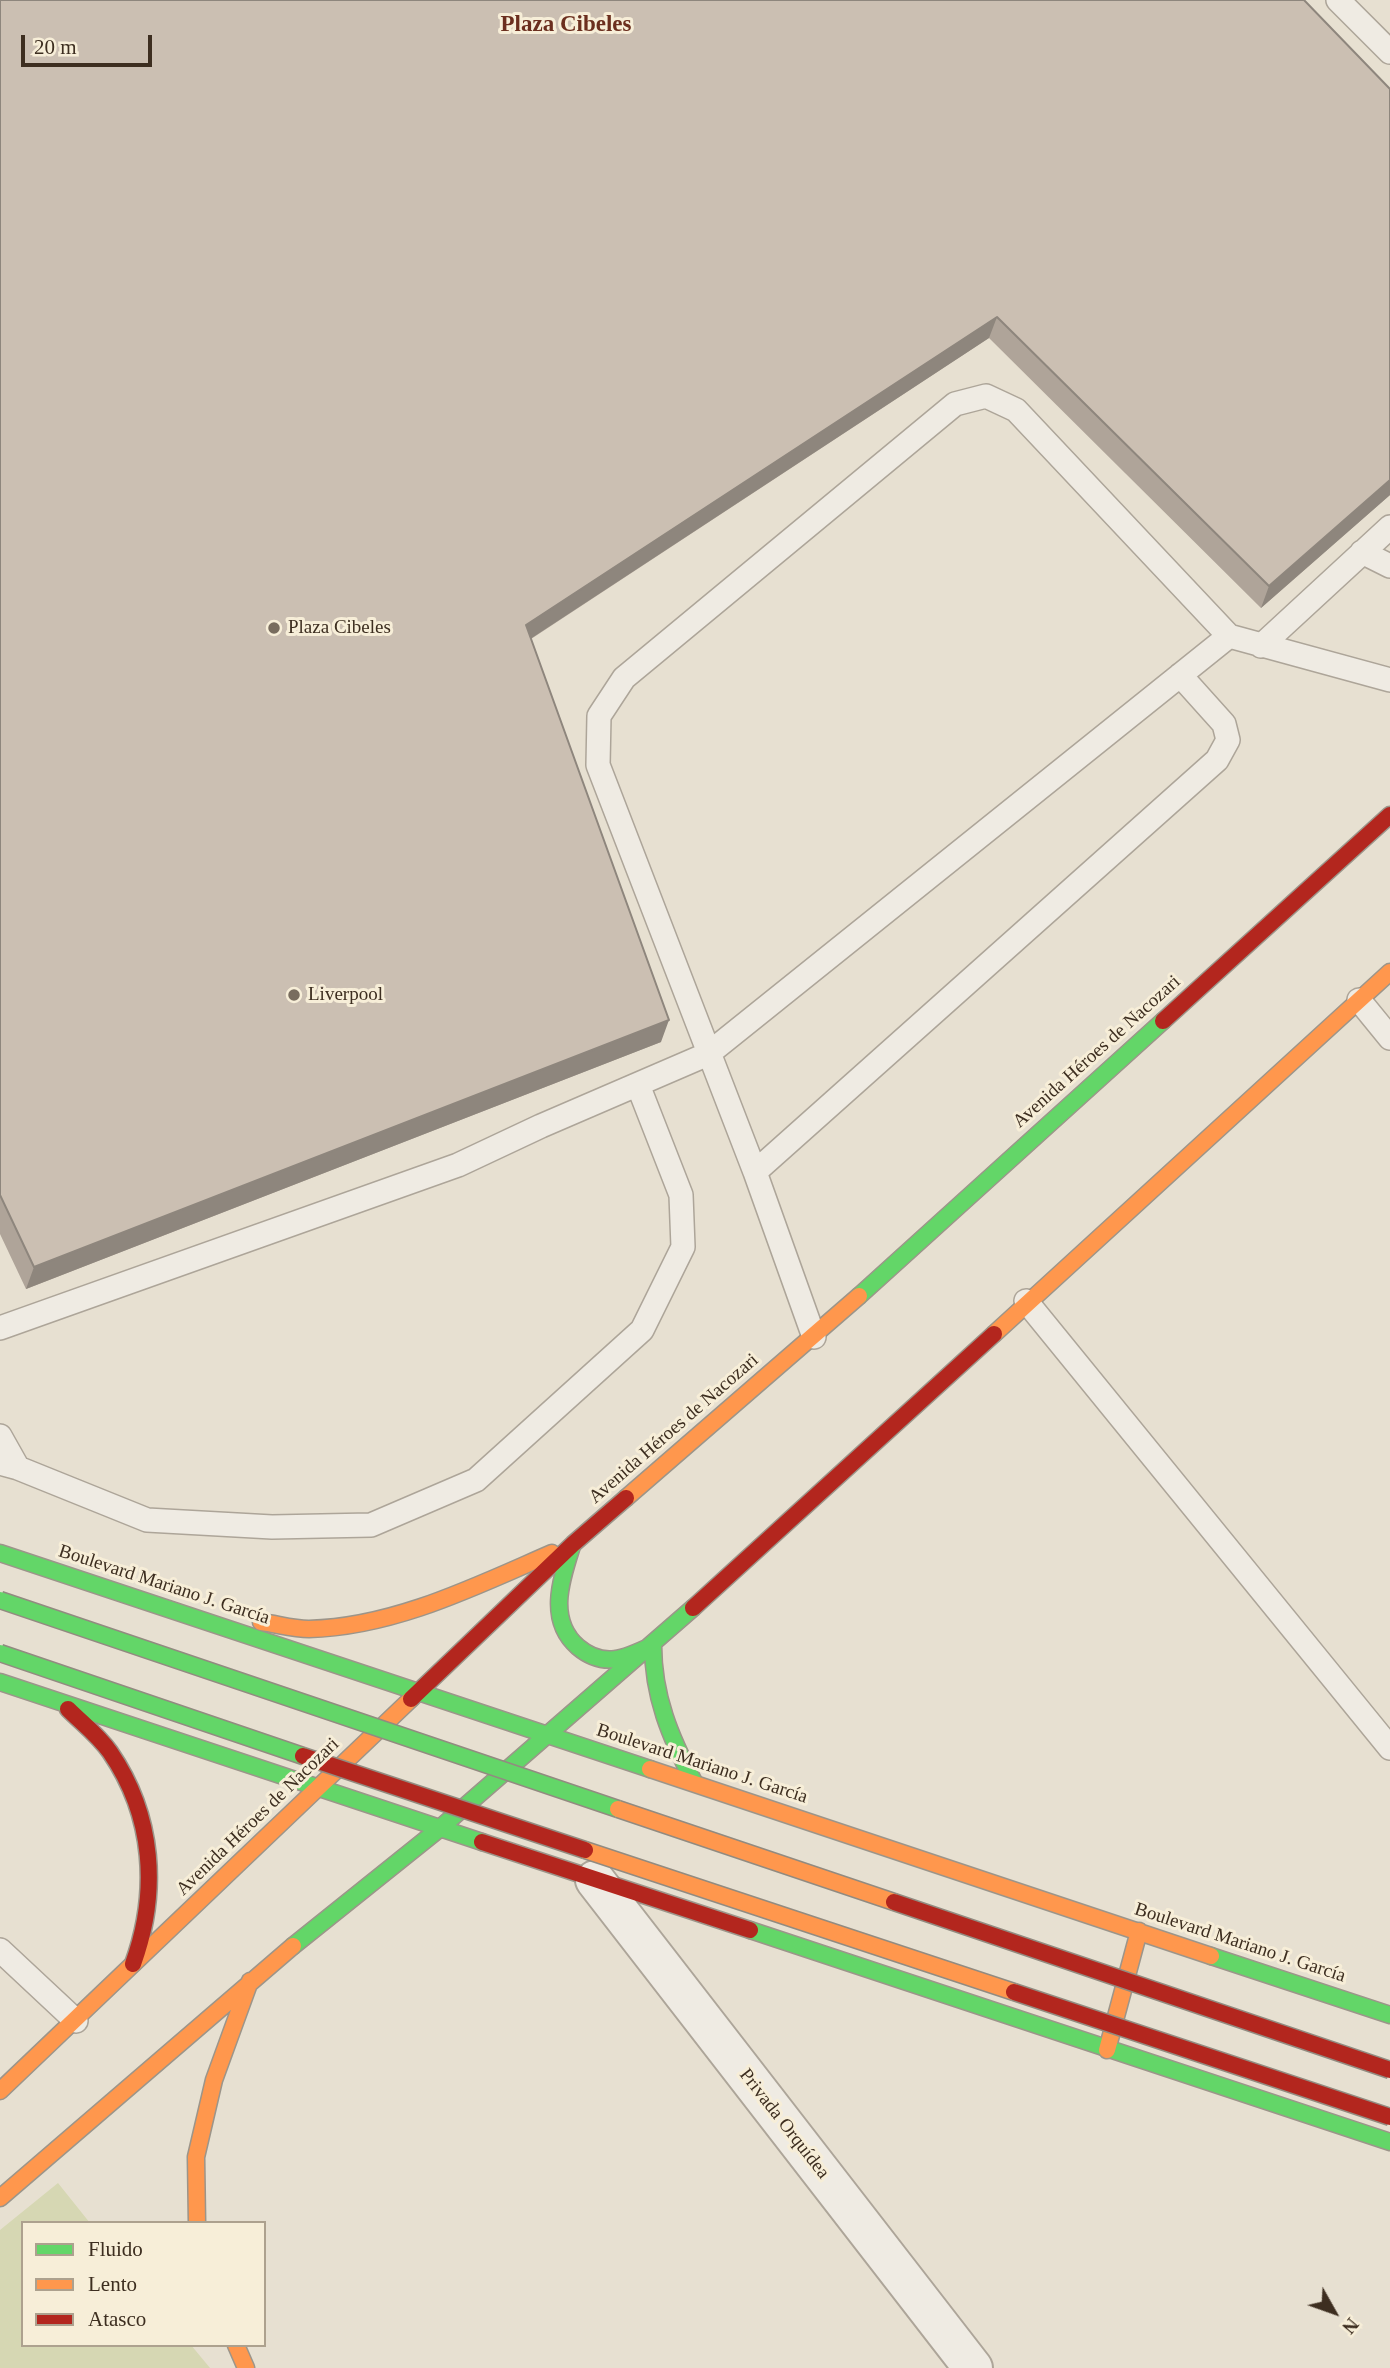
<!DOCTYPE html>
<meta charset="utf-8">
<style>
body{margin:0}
#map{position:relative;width:1390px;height:2368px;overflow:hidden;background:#e7e0d1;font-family:"Times New Roman",serif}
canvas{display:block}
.legend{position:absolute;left:21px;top:2221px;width:245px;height:126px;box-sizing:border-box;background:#f7eed8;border:2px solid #ada18e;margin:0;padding:9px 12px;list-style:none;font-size:21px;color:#3d2e20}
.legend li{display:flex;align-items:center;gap:14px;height:35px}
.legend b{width:35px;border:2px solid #ada18e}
.north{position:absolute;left:1299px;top:2277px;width:70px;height:70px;-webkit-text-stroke:5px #f7eed8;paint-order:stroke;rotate:130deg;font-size:19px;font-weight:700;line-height:28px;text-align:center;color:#3d2e20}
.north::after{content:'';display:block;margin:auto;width:24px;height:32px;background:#3d2e20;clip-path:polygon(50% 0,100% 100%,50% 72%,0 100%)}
.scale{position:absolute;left:21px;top:35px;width:131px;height:32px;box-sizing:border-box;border:4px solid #3d2e20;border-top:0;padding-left:9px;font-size:21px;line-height:24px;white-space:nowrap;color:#3d2e20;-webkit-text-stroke:5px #f7eed8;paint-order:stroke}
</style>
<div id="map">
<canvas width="1390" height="2368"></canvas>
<ul class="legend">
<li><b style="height:9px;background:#63d668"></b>Fluido</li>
<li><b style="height:9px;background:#ff974d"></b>Lento</li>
<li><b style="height:9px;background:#b3261e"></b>Atasco</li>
</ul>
<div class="north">N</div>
<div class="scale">20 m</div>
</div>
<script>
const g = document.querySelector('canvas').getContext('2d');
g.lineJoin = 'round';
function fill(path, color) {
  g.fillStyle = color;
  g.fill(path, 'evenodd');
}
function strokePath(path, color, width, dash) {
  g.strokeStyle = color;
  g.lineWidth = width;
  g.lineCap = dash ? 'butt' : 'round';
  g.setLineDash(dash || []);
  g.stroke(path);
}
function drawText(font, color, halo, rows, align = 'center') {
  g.font = font + ' "Times New Roman",serif';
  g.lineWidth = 6;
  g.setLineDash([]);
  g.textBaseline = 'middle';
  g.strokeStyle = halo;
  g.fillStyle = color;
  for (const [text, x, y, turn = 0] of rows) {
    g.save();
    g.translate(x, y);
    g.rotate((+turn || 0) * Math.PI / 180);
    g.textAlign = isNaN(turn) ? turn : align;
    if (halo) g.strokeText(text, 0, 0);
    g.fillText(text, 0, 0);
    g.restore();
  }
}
fill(new Path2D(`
 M58 2183 90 2223H23V2345H191L210 2368H0V2230Z`), '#d6d7b3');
const lane = new Path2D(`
 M1338 0 1390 52
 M1362 552 1390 566
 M1261 646 1390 527
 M1359 1000 1390 1038
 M755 1172 1217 760 1228 740 1224 724 1180 675
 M1026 1301 1390 1748
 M0 1328 458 1165 541 1126 708 1054 1229 636
 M814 1337 755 1172 598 765 599 716 624 678 955 404 986 396 1016 410 1229 636 1390 680
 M0 1436 18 1468 0 1463
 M18 1468 147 1520 272 1527 371 1525 476 1480 642 1330 683 1247 681 1195 638 1085
 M0 1950 76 2021`);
const street = new Path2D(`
 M595 1880 973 2368`);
const fast = new Path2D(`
 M859 1296 1163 1021
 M572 1546C561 1580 547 1620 578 1647 604 1669 626 1658 653 1645 653 1696 670 1737 694 1782
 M0 1553 650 1769
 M0 1682 482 1842
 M750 1930 1390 2142
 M293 1946 439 1829 693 1608
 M1211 1956 1390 2015`);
const slow = new Path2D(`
 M994 1334 1390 972
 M626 1498 859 1296
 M261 1622C277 1624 293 1629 309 1629 394 1627 476 1586 552 1553
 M650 1769 1211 1956
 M1107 2050 1139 1931
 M0 2091 411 1699
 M0 2198 293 1946
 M197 2223 196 2157 214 2080 250 1981
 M236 2345 246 2368`);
const jam = new Path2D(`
 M1163 1021 1390 815
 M693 1608 994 1334
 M411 1699 573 1544 626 1498
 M68 1709C82 1723 98 1735 110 1752 154 1816 159 1892 133 1964
 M482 1842 750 1930`);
strokePath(lane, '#ada599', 26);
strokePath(street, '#ada599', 42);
strokePath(fast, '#9c958a', 19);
strokePath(slow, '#9c958a', 19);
strokePath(jam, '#9c958a', 19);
strokePath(lane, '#efebe3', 23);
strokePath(street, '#efebe3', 38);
strokePath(fast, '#63d668', 16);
strokePath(slow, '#ff974d', 16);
strokePath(jam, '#b3261e', 16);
const fastBridge = new Path2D(`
 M0 1600 618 1809
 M0 1653 303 1756`);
const slowBridge = new Path2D(`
 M618 1809 894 1902
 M585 1850 1014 1992`);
const jamBridge = new Path2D(`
 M303 1756 585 1850
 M894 1902 1390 2070
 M1014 1992 1390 2117`);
strokePath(fastBridge, '#928b80', 19, []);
strokePath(slowBridge, '#928b80', 19, []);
strokePath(jamBridge, '#928b80', 19, []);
strokePath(fastBridge, '#63d668', 16);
strokePath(slowBridge, '#ff974d', 16);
strokePath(jamBridge, '#b3261e', 16);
fill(new Path2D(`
 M0 0 1390 89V495L1261 608 989 338 531 639 661 1042 26 1289 0 1234Z`), '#afa499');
fill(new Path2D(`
 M997 317 989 338 518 647 526 625Z
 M1390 480V495L1261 608 1269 586Z
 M669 1020 661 1042 26 1289 34 1267Z`), '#8e867d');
const building = new Path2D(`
 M0 0H1304L1390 89V480L1269 586 997 317 526 625 669 1020 34 1267 0 1195Z`);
fill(building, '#cbbfb2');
strokePath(building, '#8e867d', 2);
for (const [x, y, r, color] of [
 [274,628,7,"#786c5e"],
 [294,995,7,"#786c5e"]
]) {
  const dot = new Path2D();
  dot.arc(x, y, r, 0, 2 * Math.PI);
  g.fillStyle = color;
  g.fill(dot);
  strokePath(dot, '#f7eed8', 2.5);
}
drawText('19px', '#3d2e20', '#f7eed8', [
 ["Plaza Cibeles",288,628],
 ["Liverpool",308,995]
], 'left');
drawText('19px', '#3d2e20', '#f7eed8', [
 ["Avenida Héroes de Nacozari",1097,1052,-42],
 ["Avenida Héroes de Nacozari",674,1429,-41],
 ["Boulevard Mariano J. García",164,1585,18],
 ["Boulevard Mariano J. García",702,1764,18],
 ["Avenida Héroes de Nacozari",258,1817,-44],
 ["Boulevard Mariano J. García",1240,1943,18],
 ["Privada Orquídea",784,2124,52]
]);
drawText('bold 23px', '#6b2e1e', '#f7eed8', [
 ["Plaza Cibeles",566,25]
]);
</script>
